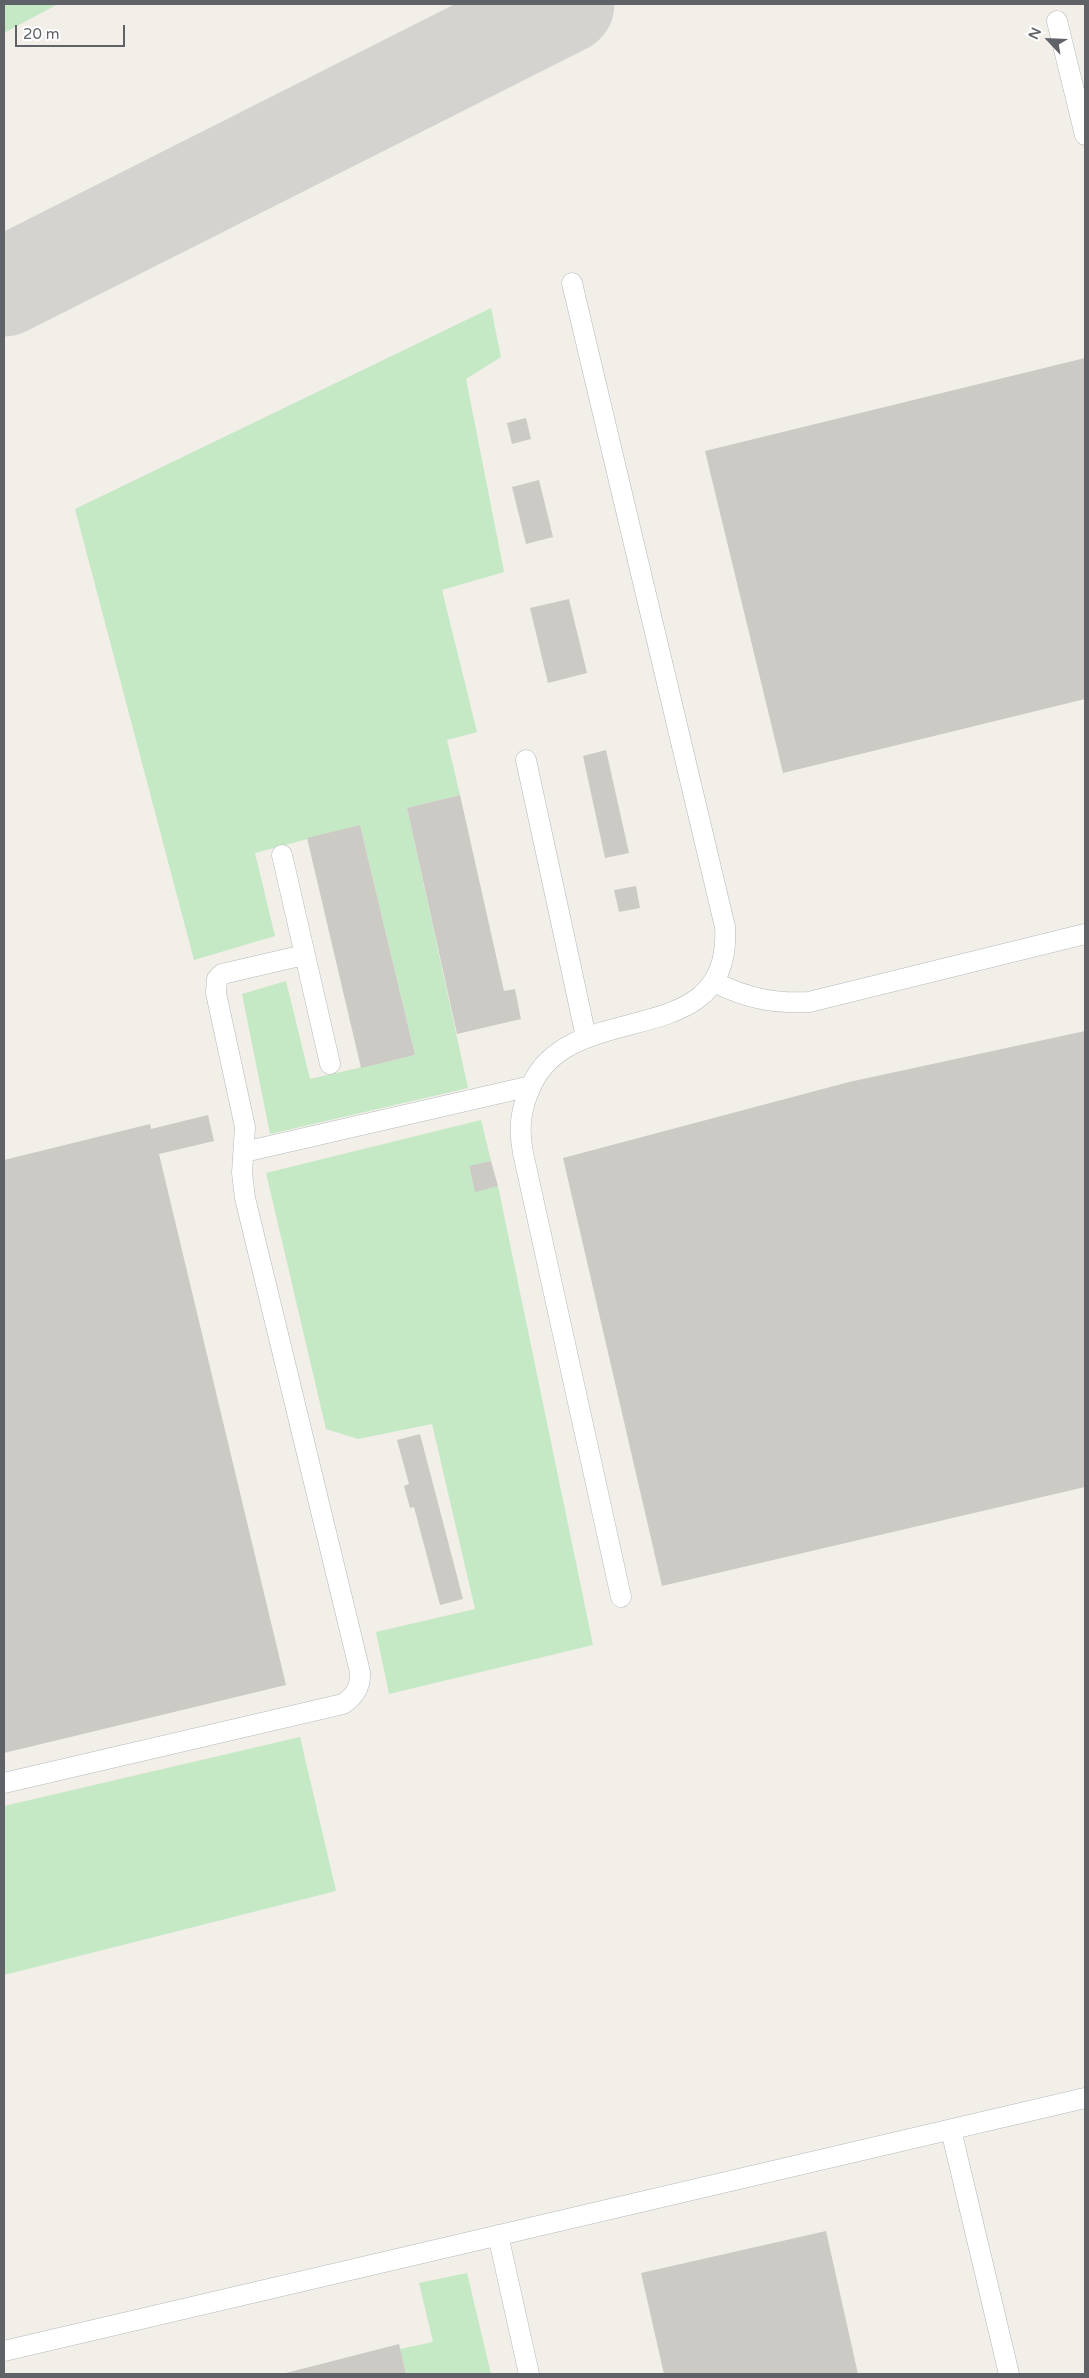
<!DOCTYPE html>
<style>
body{margin:0}
#map{position:relative;width:1089px;height:2378px;overflow:hidden;background:#f1efe8;font-family:"Varela Round",sans-serif}
canvas{display:block}
.frame{position:absolute;inset:0;border:5px solid #5f6368;pointer-events:none}
.north{position:absolute;left:1024px;top:15px;width:50px;height:50px;-webkit-text-stroke:4px #fff;paint-order:stroke;rotate:295deg;font-size:14px;font-weight:700;line-height:20px;text-align:center;color:#5f6368}
.north::after{content:'';display:block;margin:auto;width:18px;height:22px;background:#5f6368;clip-path:polygon(50% 0,100% 100%,50% 72%,0 100%)}
.scale{position:absolute;left:15px;top:25px;width:110px;height:22px;box-sizing:border-box;border:2px solid #5f6368;border-top:0;padding-left:6px;font-size:15px;line-height:18px;white-space:nowrap;color:#5f6368;-webkit-text-stroke:4px #fff;paint-order:stroke}
</style>
<div id="map">
<canvas width="1089" height="2378"></canvas>
<div class="frame"></div>
<div class="north">N</div>
<div class="scale">20 m</div>
</div>
<script>
const g = document.querySelector('canvas').getContext('2d');
g.lineJoin = 'round';
function fill(path, color) {
  g.fillStyle = color;
  g.fill(path, 'evenodd');
}
function strokePath(path, color, width, dash) {
  g.strokeStyle = color;
  g.lineWidth = width;
  g.lineCap = dash ? 'butt' : 'round';
  g.setLineDash(dash || []);
  g.stroke(path);
}
fill(new Path2D(`
 M4 4H58L4 33Z
 M491 308 501 357 466 379 504 572 442 590 477 732 447 740 460 795 407 808 468 1088 270 1134 242 994 286 981 310 1079 415 1055 360 825 255 853 275 936 194 960 75 509Z
 M481 1120 491 1161 469 1167 475 1191 498 1186 593 1645 389 1694 376 1632 475 1609 432 1424 358 1439 326 1429 266 1173Z
 M300 1737 336 1891 4 1975V1806Z
 M467 2273 491 2374H406L400 2349 433 2342 419 2283Z`), '#c5e8c5');
strokePath(new Path2D(`
 M4 287 565 4`), '#d4d3d0', 99);
fill(new Path2D(`
 M1085 358V699L783 773 705 451Z
 M526 418 531 439 512 444 507 423Z
 M539 480 553 537 526 544 512 487Z
 M569 599 587 673 548 683 530 608Z
 M606 750 629 853 605 858 583 756Z
 M460 795 504 991 515 989 521 1019 457 1034 407 808Z
 M360 825 415 1055 361 1068 307 838Z
 M636 886 640 908 619 912 614 890Z
 M1085 1031V1487L662 1586 563 1158 849 1082Z
 M208 1115 214 1141 159 1154 286 1685 4 1753V1160L150 1124 151 1129Z
 M491 1161 498 1186 475 1192 469 1166Z
 M420 1434 463 1599 440 1605 414 1507 410 1508 404 1486 409 1484 397 1440Z
 M826 2231 858 2374H664L641 2273Z
 M399 2344 406 2374H282Z`), '#cccac5');
const lane = new Path2D(`
 M1057 21 1085 135
 M572 283 725 927C733 1055 574 995 532 1084 521 1107 518 1127 523 1153L621 1597
 M526 760 586 1037
 M282 855 330 1064
 M714 982C746 998 774 1004 809 1002L1085 934
 M244 1152 531 1086
 M4 1783 343 1704C355 1696 361 1687 360 1672L245 1198 242 1173 245 1127 216 993 217 979 222 974 304 955
 M951 2130 1009 2374
 M498 2235 529 2374
 M4 2351 1085 2098`);
strokePath(lane, '#b5b8bc', 21);
strokePath(lane, '#fff', 20);
</script>
